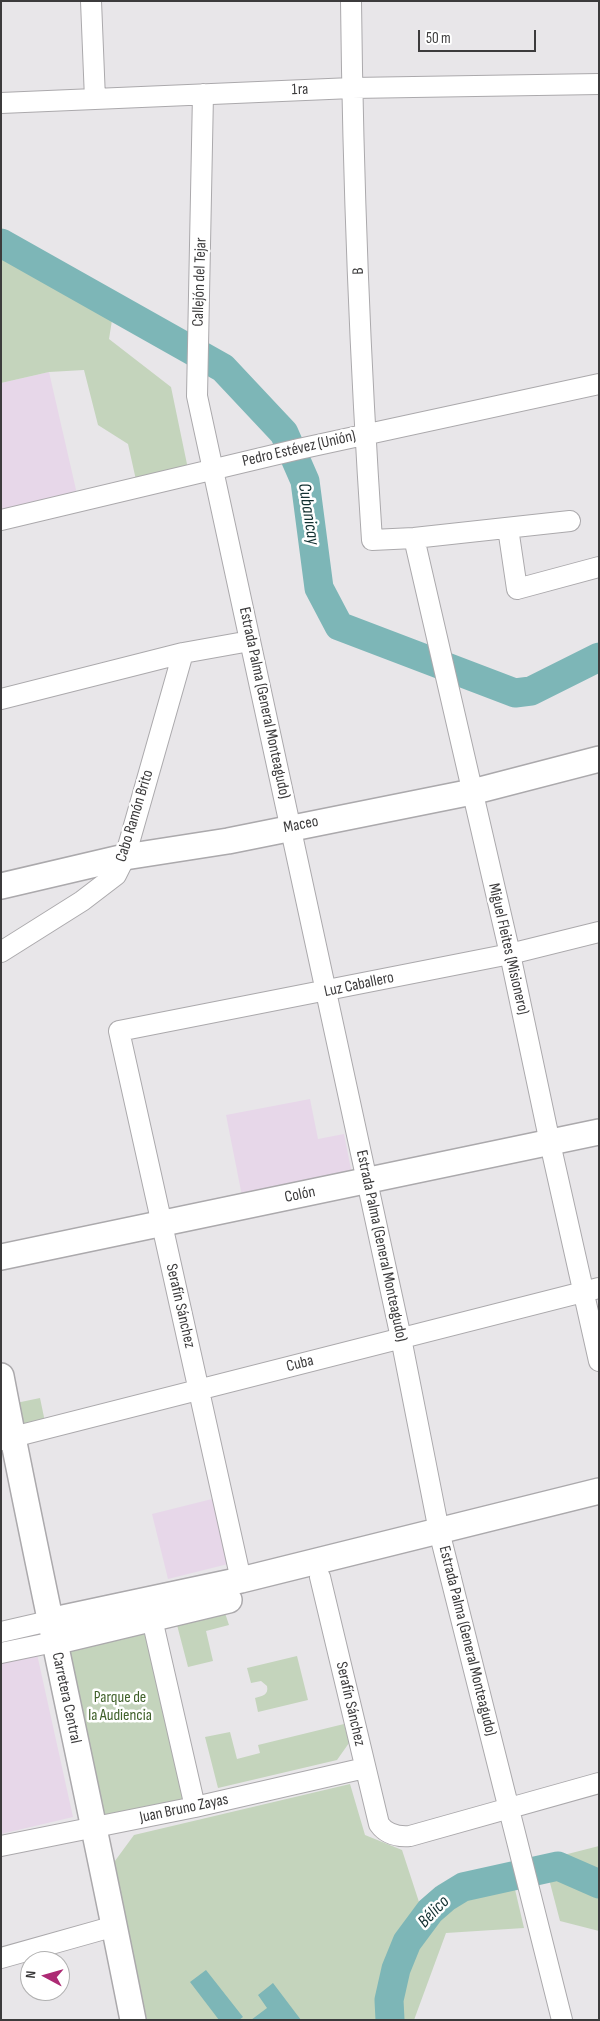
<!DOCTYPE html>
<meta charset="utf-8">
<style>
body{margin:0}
#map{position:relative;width:600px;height:2021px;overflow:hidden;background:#e8e6e9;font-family:"Sofia Sans Condensed",sans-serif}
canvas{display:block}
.frame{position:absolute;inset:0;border:2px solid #3c3b3c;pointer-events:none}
.north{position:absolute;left:20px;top:1951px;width:50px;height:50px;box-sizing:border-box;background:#fff;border:1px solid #b1b1b1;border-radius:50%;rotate:276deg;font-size:14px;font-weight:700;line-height:20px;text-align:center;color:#3c3b3c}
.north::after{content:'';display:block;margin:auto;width:18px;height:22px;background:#ad2a74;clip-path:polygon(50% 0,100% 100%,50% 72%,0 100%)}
.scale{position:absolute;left:418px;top:30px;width:118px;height:22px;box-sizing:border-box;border:2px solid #3c3b3c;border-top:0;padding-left:6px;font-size:15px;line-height:18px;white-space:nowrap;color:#3c3b3c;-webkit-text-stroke:4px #fff;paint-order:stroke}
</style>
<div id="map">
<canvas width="600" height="2021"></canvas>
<div class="frame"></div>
<div class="north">N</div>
<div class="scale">50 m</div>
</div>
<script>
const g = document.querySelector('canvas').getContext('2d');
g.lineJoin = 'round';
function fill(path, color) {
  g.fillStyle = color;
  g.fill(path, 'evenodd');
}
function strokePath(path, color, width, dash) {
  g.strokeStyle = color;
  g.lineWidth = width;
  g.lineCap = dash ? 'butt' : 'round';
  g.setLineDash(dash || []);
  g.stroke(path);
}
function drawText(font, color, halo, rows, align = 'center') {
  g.font = font + ' "Sofia Sans Condensed",sans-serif';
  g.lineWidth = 5;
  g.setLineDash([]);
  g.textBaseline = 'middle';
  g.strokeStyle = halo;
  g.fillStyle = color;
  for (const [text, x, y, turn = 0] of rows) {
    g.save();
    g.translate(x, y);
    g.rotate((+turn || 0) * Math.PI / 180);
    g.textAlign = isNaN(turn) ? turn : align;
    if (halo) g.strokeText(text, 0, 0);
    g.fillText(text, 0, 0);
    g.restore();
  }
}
fill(new Path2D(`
 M49 372 77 494 1 512V383Z
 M310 1099 318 1139 344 1134 352 1174 242 1196 226 1115Z
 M216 1498 232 1563 168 1579 152 1514Z
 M37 1654 73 1817 1 1834V1662Z`), '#e7d7e9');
fill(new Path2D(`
 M1 251 113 314 109 339 171 387 188 469 136 480 128 444 98 425 84 370 49 372 1 383Z
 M40 1398 45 1422 21 1427 16 1403Z
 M225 1613 229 1625 206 1631 213 1661 188 1667 177 1625Z
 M144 1625 187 1799 105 1822 61 1645Z
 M297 1656 308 1700 258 1712 255 1698C262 1696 269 1695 267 1686L261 1681 251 1683 247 1668Z
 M344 1724 349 1743 337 1760 218 1788 205 1737 230 1732 237 1759 260 1753 258 1745Z
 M350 1784 365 1835 402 1850 419 1902 460 1873 510 1868 524 1928 446 1933 414 2020H147L112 1865 134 1835Z
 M599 1846V1931L560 1921 544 1860Z`), '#c4d4bc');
fill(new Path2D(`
 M206 1970 243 2017 239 2020H219L190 1982Z
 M273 1983 301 2020H251L267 2008 258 1995Z`), '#7db6b7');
strokePath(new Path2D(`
 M1 243 223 368 284 433 305 481 319 588 339 626 515 693 531 691 599 657
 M390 2020 389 2000 396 1969 407 1942 430 1911 445 1898 463 1887 558 1866 599 1884`), '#7db6b7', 29);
const minor = new Path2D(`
 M91 1 95 99
 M351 1C353 181 360 361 372 540L414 538 570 521
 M203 94 197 396 401 1338 439 1531 562 2020
 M1 103 352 88 599 84
 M1 520 299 449 599 384
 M508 528 517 589 599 567
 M414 538 510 954 550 1143 599 1361
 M1 699 183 653 250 641
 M1 952 82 901 116 875 125 857 183 653
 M1 1440 599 1288
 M320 1577 379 1824C386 1834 398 1837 410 1836L599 1783
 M241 1580 119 1031 510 954 599 932
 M152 1619 195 1807
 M1 1632 49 1621
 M1 1653 54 1642
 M1 1846 195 1807 365 1768
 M1 1958 115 1926`);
const major = new Path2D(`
 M1 886 125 857 228 841 472 792 599 759
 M1 1257 599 1132
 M1 1376C42 1591 91 1805 133 2020
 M49 1621 241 1580 599 1491
 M54 1642 229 1600`);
strokePath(minor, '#aba9ac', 22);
strokePath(major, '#aba9ac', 28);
strokePath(minor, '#fff', 20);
strokePath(major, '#fff', 25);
drawText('16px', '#3c3b3c', '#fff', [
 ["1ra",300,90,-2],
 ["B",359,271,-92],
 ["Callejón del Tejar",200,282,-88],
 ["Pedro Estévez (Unión)",299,449,-13],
 ["Estrada Palma (General Monteagudo)",264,703,78],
 ["Cabo Ramón Brito",135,816,-73],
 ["Maceo",301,825,-11],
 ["Miguel Fleites (Misionero)",508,949,77],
 ["Luz Caballero",359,985,-12],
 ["Colón",300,1195,-12],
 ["Estrada Palma (General Monteagudo)",381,1246,78],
 ["Serafín Sánchez",180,1306,77],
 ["Cuba",300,1364,-14],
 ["Estrada Palma (General Monteagudo)",467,1641,76],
 ["Carretera Central",66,1698,78],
 ["Serafín Sánchez",350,1704,77],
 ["Juan Bruno Zayas",184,1809,-12]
]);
drawText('16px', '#40612b', '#fff', [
 ["Parque de",120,1698],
 ["la Audiencia",120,1716]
]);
drawText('italic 18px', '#123031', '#fff', [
 ["Cubanicay",308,514,81],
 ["Bélico",434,1912,-46]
]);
</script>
